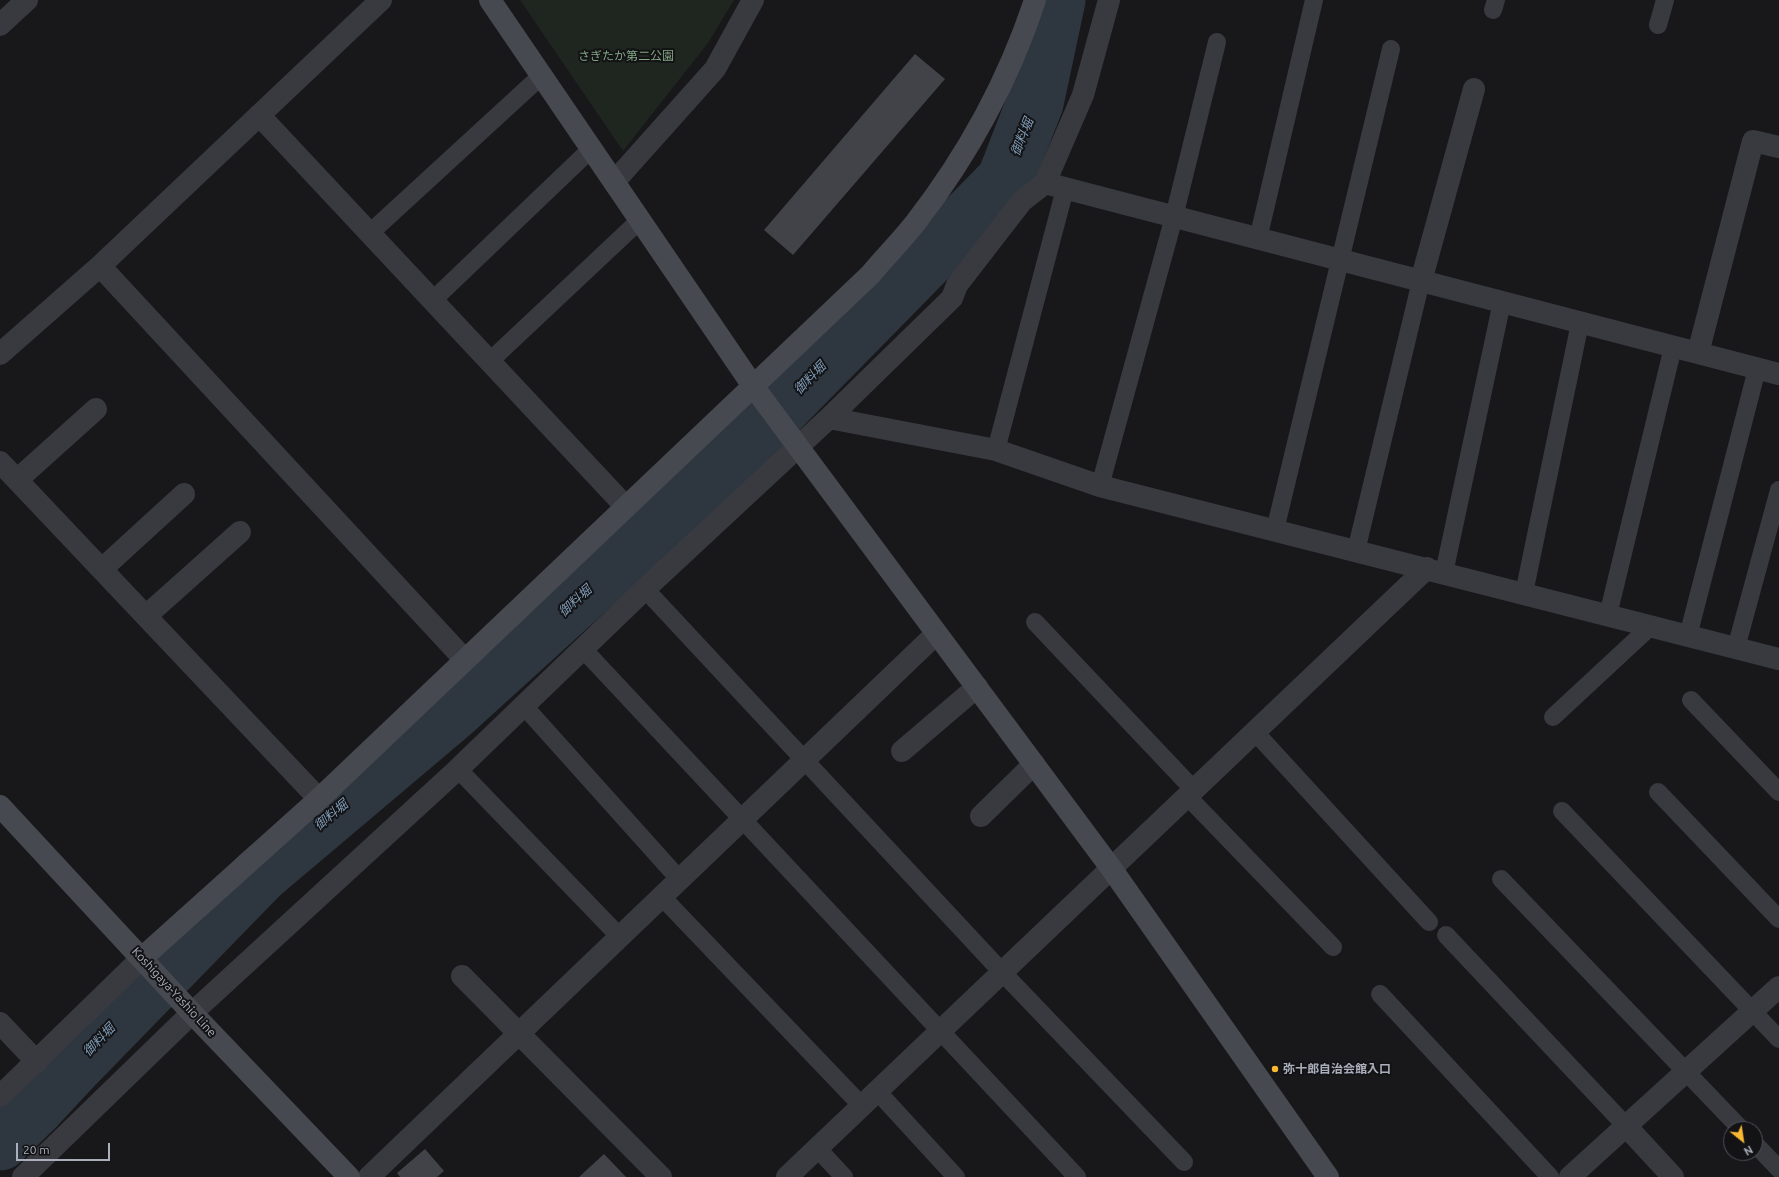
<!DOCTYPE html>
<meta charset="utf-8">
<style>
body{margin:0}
#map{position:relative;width:1779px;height:1177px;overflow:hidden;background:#18181b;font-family:Ubuntu,sans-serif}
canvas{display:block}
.north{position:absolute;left:1723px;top:1121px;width:40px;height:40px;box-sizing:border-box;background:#131316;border:1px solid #4f5158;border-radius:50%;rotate:150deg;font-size:11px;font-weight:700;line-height:16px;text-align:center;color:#aaafbb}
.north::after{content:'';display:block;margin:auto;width:14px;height:18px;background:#f9b832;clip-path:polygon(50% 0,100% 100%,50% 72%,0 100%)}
.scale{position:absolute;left:16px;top:1143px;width:94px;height:18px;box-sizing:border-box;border:2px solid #aaafbb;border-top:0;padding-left:5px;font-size:12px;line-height:14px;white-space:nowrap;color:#aaafbb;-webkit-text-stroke:3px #131316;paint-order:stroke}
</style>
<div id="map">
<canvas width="1779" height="1177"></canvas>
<div class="north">N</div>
<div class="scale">20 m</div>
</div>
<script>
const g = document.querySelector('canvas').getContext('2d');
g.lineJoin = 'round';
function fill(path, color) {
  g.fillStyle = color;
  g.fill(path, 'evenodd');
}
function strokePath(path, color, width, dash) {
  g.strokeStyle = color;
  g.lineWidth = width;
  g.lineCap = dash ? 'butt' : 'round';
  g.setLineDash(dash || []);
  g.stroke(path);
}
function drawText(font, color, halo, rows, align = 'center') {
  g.font = font + ' Ubuntu,"Noto Sans JP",sans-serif';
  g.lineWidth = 4;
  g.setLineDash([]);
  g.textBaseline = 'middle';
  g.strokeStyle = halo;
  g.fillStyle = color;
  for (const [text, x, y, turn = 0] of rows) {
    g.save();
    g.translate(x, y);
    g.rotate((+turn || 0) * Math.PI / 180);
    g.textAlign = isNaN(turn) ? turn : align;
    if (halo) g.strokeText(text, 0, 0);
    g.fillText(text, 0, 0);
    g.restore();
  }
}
fill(new Path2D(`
 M520 0H734L708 43 623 151Z`), '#1e261f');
strokePath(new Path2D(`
 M0 1142 38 1105 76 1064 260 875 454 711 729 461 1005 180 1035 103 1057 0`), '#2e3740', 57);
fill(new Path2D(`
 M915 54 945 79 793 255 764 230Z
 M425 1149 444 1171 437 1177H400L397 1173Z
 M604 1154 626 1177H579Z`), '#424348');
strokePath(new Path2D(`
 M1493 10 1496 0
 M1658 25 1665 0
 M370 233 541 76
 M1258 239 1314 0
 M432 301 591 149
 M490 361 640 220
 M996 450 1065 189
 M1100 486 1174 217 1217 42
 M1275 530 1391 49
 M1356 551 1421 281
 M1444 573 1502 302
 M645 589 1002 972 1184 1162
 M1524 593 1580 323
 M1608 615 1673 347
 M1035 622 1194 790
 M1688 636 1757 369
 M1736 648 1779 490
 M583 649 1077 1177
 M1691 700 1779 792
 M524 706 680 880
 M1553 717 1651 626
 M1255 732 1429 922
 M458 769 620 937
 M1658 792 1779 919
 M1187 796 1333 947
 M1562 811 1779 1039
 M1501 879 1741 1129
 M662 897 862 1106
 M1446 935 1626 1126
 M1380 994 1550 1177
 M877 1091 956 1177
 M1755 1144 1779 1169
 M817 1148 844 1177`), '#393a40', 18);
strokePath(new Path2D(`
 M0 25 27 0
 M259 115 626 507
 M614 182 715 69 753 0
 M1045 183 1779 374
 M100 266 465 660
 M1421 281 1474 89
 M1698 353 1753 141 1779 147
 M0 354 100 266 381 0
 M829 418 996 450 1100 486 1779 659
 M0 462 319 799
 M17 480 96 409
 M102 569 184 494
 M146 616 240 532
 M902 751 977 687
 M981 816 1034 764
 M462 976 661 1177
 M0 1023 37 1062
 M0 1096 142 958
 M1626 1126 1673 1177
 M23 1177 192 1013 458 769 645 589 829 418 952 298 957 285 1022 201 1045 183 1083 95 1109 0
 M369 1177 936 634
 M787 1177 1427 568
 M1570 1177 1779 987`), '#393a40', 22);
strokePath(new Path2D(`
 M490 0 753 386 1111 868 1328 1177
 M0 806 192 1013 349 1177
 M142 958 319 799 870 275C885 257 902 240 916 222 967 156 1009 79 1035 0`), '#474950', 22);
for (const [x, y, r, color] of [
 [1275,1069,4,"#f9b832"]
]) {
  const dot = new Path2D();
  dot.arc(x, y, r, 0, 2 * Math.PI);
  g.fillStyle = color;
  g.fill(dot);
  strokePath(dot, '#131316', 1.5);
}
drawText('12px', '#81a683', '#131316', [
 ["さぎたか第二公園",626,56]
]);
drawText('12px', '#aaafbb', '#131316', [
 ["Koshigaya-Yashio Line",174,992,47]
]);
drawText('bold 12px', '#aaafbb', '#131316', [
 ["弥十郎自治会館入口",1283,1069]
], 'left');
drawText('italic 13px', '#809db7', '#131316', [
 ["御料堀",1022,137,-68],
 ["御料堀",810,378,-46],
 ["御料堀",575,601,-42],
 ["御料堀",331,815,-40],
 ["御料堀",99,1040,-46]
]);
</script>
